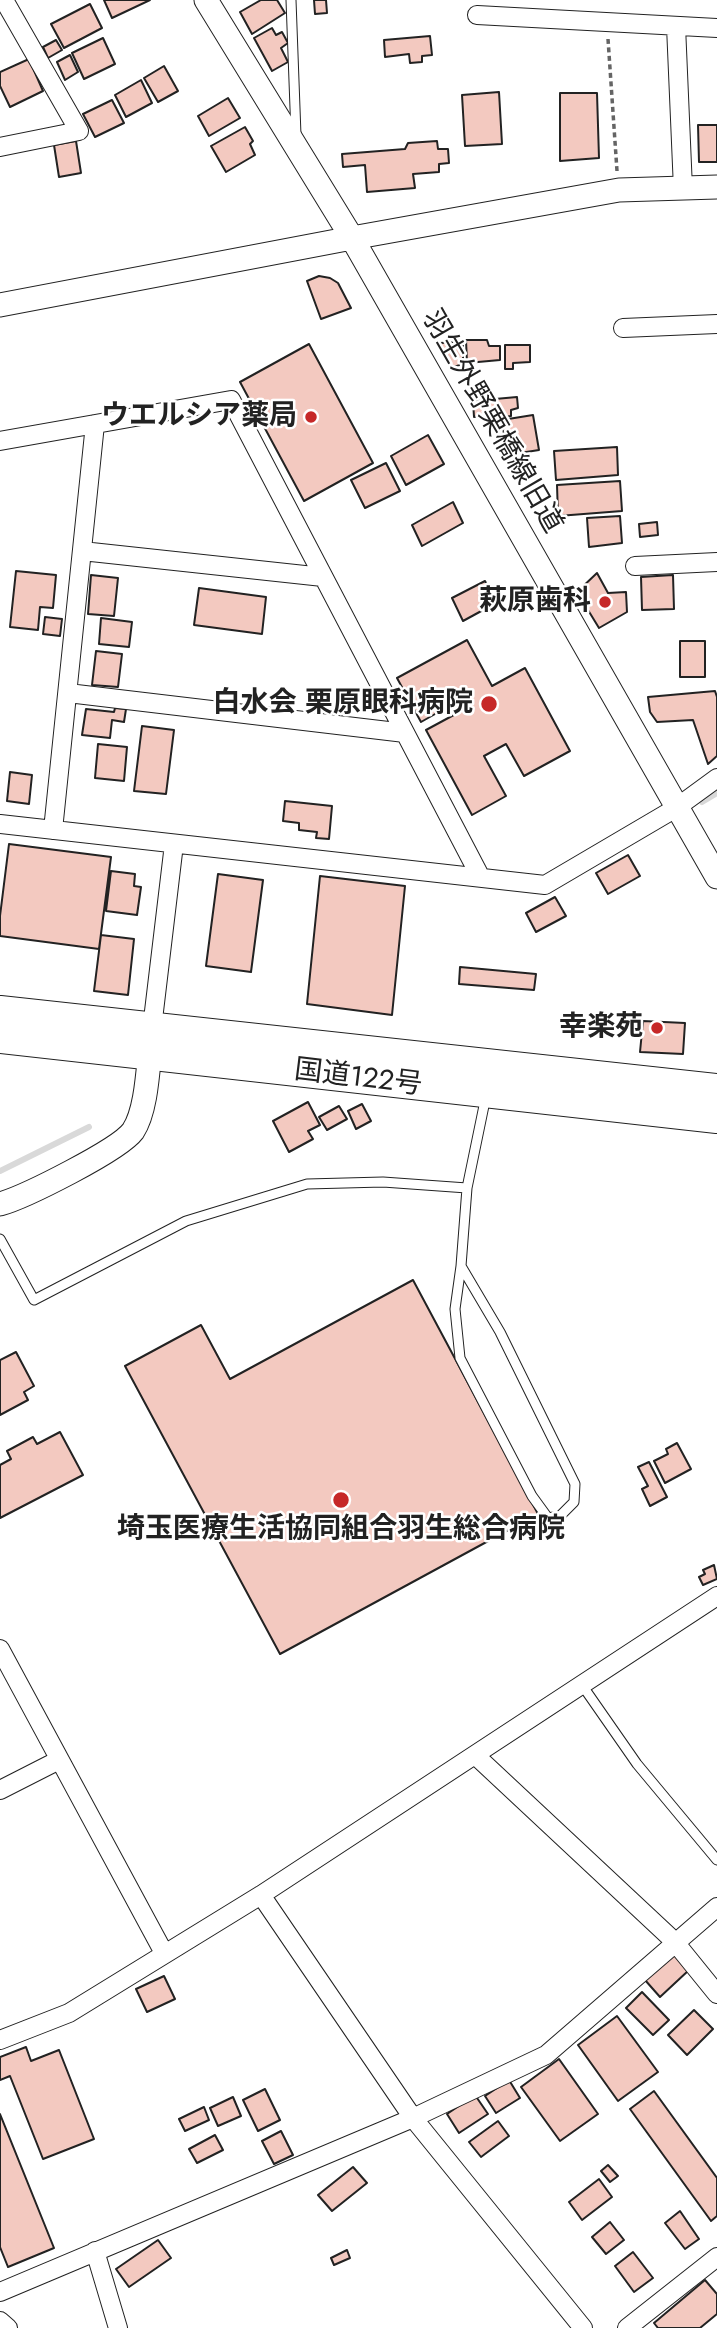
<!DOCTYPE html>
<meta charset="utf-8">
<style>
body{margin:0}
canvas{display:block;background:#fff}
</style>
<canvas width="717" height="2328"></canvas>
<script>
const g = document.querySelector('canvas').getContext('2d');
g.lineJoin = 'round';
function strokePath(path, color, width, dash) {
  g.strokeStyle = color;
  g.lineWidth = width;
  g.lineCap = dash ? 'butt' : 'round';
  g.setLineDash(dash || []);
  g.stroke(path);
}
function fill(path, color) {
  g.fillStyle = color;
  g.fill(path, 'evenodd');
}
function drawText(font, color, halo, rows, align = 'center') {
  g.font = font + ' Jost,"Noto Sans JP",sans-serif';
  g.lineWidth = 5;
  g.setLineDash([]);
  g.textBaseline = 'middle';
  g.strokeStyle = halo;
  g.fillStyle = color;
  for (const [text, x, y, turn = 0] of rows) {
    g.save();
    g.translate(x, y);
    g.rotate((+turn || 0) * Math.PI / 180);
    g.textAlign = isNaN(turn) ? turn : align;
    if (halo) g.strokeText(text, 0, 0);
    g.fillText(text, 0, 0);
    g.restore();
  }
}
strokePath(new Path2D(`
 M702 802 717 793
 M0 1171 89 1127`), '#d9d9d9', 6);
const building = new Path2D(`
 M104 0H150L112 18Z
 M261 0H277L285 13 252 34 240 12Z
 M314 0H326L327 13 315 14Z
 M90 4 102 28 64 48 51 24Z
 M272 28 276 35 282 32 288 43 281 48 288 62 272 71 254 38Z
 M430 36 432 55 422 56V62L410 63 409 54 385 57 384 40Z
 M103 38 115 64 84 79 72 53Z
 M56 40 62 50 48 58 43 47Z
 M70 55 78 72 65 80 57 62Z
 M29 59 43 91 10 107 0 86V72Z
 M164 66 178 91 158 102 144 78Z
 M141 80 152 103 126 117 115 95Z
 M499 92 502 144 465 146 462 95Z
 M560 93H597L599 158 560 161Z
 M228 98 240 118 209 136 198 116Z
 M112 100 124 123 95 137 83 114Z
 M698 125H717V162H699Z
 M245 127 253 141 250 144 255 155 226 172 211 146Z
 M76 141 81 173 59 177 54 145Z
 M437 141 438 149H448L449 163 439 164V172L413 174 415 188 367 192 365 165 343 167 342 154 405 149 408 143Z
 M319 276 330 278 338 283 351 308 321 319 307 281Z
 M466 340H487L489 346H500V360L467 363Z
 M463 342V364L451 368 446 352 440 351 439 343Z
 M309 344 373 463 304 501 240 382Z
 M505 345H530V362L513 363V369H505Z
 M517 397 518 408 511 410V416L485 420 483 416 474 417 473 401Z
 M533 415 539 450 520 453 518 446 506 448 502 420Z
 M428 435 444 464 406 485 391 456Z
 M617 447 618 475 556 480 554 451Z
 M386 463 400 491 365 508 351 480Z
 M620 481 622 511 558 516 557 485Z
 M453 502 463 523 422 546 412 525Z
 M620 516 622 543 589 547 587 518Z
 M657 522 658 535 640 537 639 524Z
 M16 571 56 575 53 608 40 607 38 630 10 627Z
 M597 573 608 593 626 592 627 612 599 628 577 592Z
 M91 575 118 578 114 616 88 614Z
 M673 575 674 609 642 610 641 577Z
 M485 581 496 603 463 621 452 598Z
 M199 588 266 597 262 634 194 625Z
 M45 617 62 619 60 636 43 634Z
 M101 618 132 622 129 647 99 644Z
 M467 640 492 686 525 668 570 751 524 776 506 744 484 756 506 796 472 815 426 730 463 710 458 701 421 722 397 678Z
 M680 641H705V677H680Z
 M96 651 122 654 118 687 92 685Z
 M715 691 717 697V756L708 764 693 720 657 722 650 712 648 697Z
 M115 708 126 709 124 722 112 720 110 738 82 735 86 709 114 712Z
 M142 726 174 730 166 794 134 791Z
 M98 744 127 747 124 781 95 778Z
 M10 772 32 775 29 804 7 801Z
 M285 801 332 806 329 839 316 838 317 832 299 830V823L283 821Z
 M9 844 111 857 99 949 0 936V916Z
 M628 855 640 876 608 894 596 873Z
 M111 871 135 874 134 886 141 887 137 915 106 911Z
 M218 874 263 880 251 972 206 966Z
 M320 876 405 886 392 1015 307 1004Z
 M555 897 566 916 536 932 526 913Z
 M101 935 134 939 128 995 94 991Z
 M460 967 536 974 534 990 459 984Z
 M643 1021 685 1023 683 1054 640 1052Z
 M308 1102 320 1125 308 1131 313 1139 289 1152 273 1121Z
 M362 1104 371 1121 356 1129 348 1111Z
 M339 1106 347 1119 327 1130 319 1117Z
 M413 1280 538 1514 280 1654 125 1366 201 1325 230 1379Z
 M16 1352 34 1386 24 1392 28 1400 0 1415V1360Z
 M60 1432 83 1475 0 1518V1465L11 1459 7 1451 33 1437 37 1444Z
 M677 1443 691 1469 665 1483 654 1461 668 1454 666 1449Z
 M649 1462 667 1497 650 1506 642 1489 648 1486 638 1467Z
 M714 1565 717 1579 703 1585 699 1577 705 1574 703 1570Z
 M675 1953 689 1970 660 1997 645 1980Z
 M164 1976 175 1999 147 2012 136 1989Z
 M642 1992 669 2020 653 2035 626 2008Z
 M694 2010 713 2029 687 2055 668 2035Z
 M617 2016 658 2072 618 2101 578 2045Z
 M26 2047 31 2061 59 2050 94 2139 43 2159 10 2076 0 2080V2057Z
 M559 2059 598 2114 560 2141 521 2087Z
 M509 2080 520 2098 496 2113 485 2096Z
 M265 2089 280 2120 258 2131 243 2100Z
 M654 2091 717 2178V2216L711 2221 630 2109Z
 M475 2095 488 2114 459 2133 447 2114Z
 M233 2097 241 2116 218 2126 210 2108Z
 M204 2107 209 2120 185 2131 179 2119Z
 M0 2114 54 2248 8 2267 0 2247Z
 M498 2121 509 2136 481 2157 469 2142Z
 M281 2131 293 2155 274 2164 262 2141Z
 M215 2135 223 2150 197 2163 189 2149Z
 M608 2165 618 2176 610 2182 601 2171Z
 M353 2167 367 2183 332 2211 318 2195Z
 M599 2179 612 2197 582 2220 569 2202Z
 M680 2211 699 2239 685 2249 665 2223Z
 M610 2222 624 2240 606 2254 592 2237Z
 M158 2240 171 2258 129 2287 116 2269Z
 M347 2250 350 2258 334 2265 331 2258Z
 M633 2252 653 2278 634 2292 615 2266Z
 M705 2280 717 2294V2314L700 2328H658L654 2323Z`);
fill(building, '#f3c9c0');
strokePath(building, '#222', 2);
const service = new Path2D(`
 M291 0 296 135
 M0 1239 34 1300 186 1221 307 1184 383 1182 467 1188
 M461 1266 455 1309 460 1358 532 1496 548 1518 560 1516 574 1502 575 1484 500 1332 461 1266 467 1188 486 1096
 M582 1685 637 1764 717 1860`);
const minor = new Path2D(`
 M477 15 717 28
 M676 26 683 189
 M0 147 79 131 4 0
 M623 328 717 324
 M0 441 231 400 481 878
 M82 551 323 577
 M635 566 717 562
 M68 693 405 733
 M0 824 545 885 676 808 717 778
 M53 830 95 424
 M152 1028 174 844
 M0 1649 164 1953
 M475 1755 674 1941 717 1994
 M0 1790 59 1760
 M261 1895 413 2118 583 2328
 M0 2040 69 2013 261 1895 717 1596
 M95 2251 118 2328
 M0 2292 413 2118 546 2055 717 1907
 M0 2321 8 2328
 M627 2328 717 2257`);
const tertiary = new Path2D(`
 M206 0 352 238 717 877
 M0 305 352 238 619 190 717 187
 M0 1204C25 1197 119 1150 133 1131 147 1110 148 1066 151 1041`);
const trunk = new Path2D(`
 M0 1011 717 1089
 M0 1038 717 1118`);
strokePath(service, '#222', 11);
strokePath(minor, '#222', 20);
strokePath(tertiary, '#222', 25);
strokePath(trunk, '#222', 32);
strokePath(new Path2D(`
 M608 39 617 171`), '#646464', 3.5, [5, 3.5]);
strokePath(service, '#fff', 9);
strokePath(minor, '#fff', 18);
strokePath(tertiary, '#fff', 23);
strokePath(trunk, '#fff', 30);
for (const [x, y, r, color] of [
 [311,417,7,"#c62828"],
 [605,602,7,"#c62828"],
 [489,704,9,"#c62828"],
 [657,1028,7,"#c62828"],
 [341,1500,9,"#c62828"]
]) {
  const dot = new Path2D();
  dot.arc(x, y, r, 0, 2 * Math.PI);
  g.fillStyle = color;
  g.fill(dot);
  strokePath(dot, '#fff', 2.5);
}
drawText('bold 28px', '#222', '#fff', [
 ["ウエルシア薬局",297,417],
 ["萩原歯科",591,602],
 ["白水会 栗原眼科病院",473,704],
 ["幸楽苑",643,1028],
 ["埼玉医療生活協同組合羽生総合病院",341,1530,"center"]
], 'right');
drawText('28px', '#222', '#fff', [
 ["羽生外野栗橋線旧道",491,422,60],
 ["国道122号",358,1079,7]
]);
</script>
